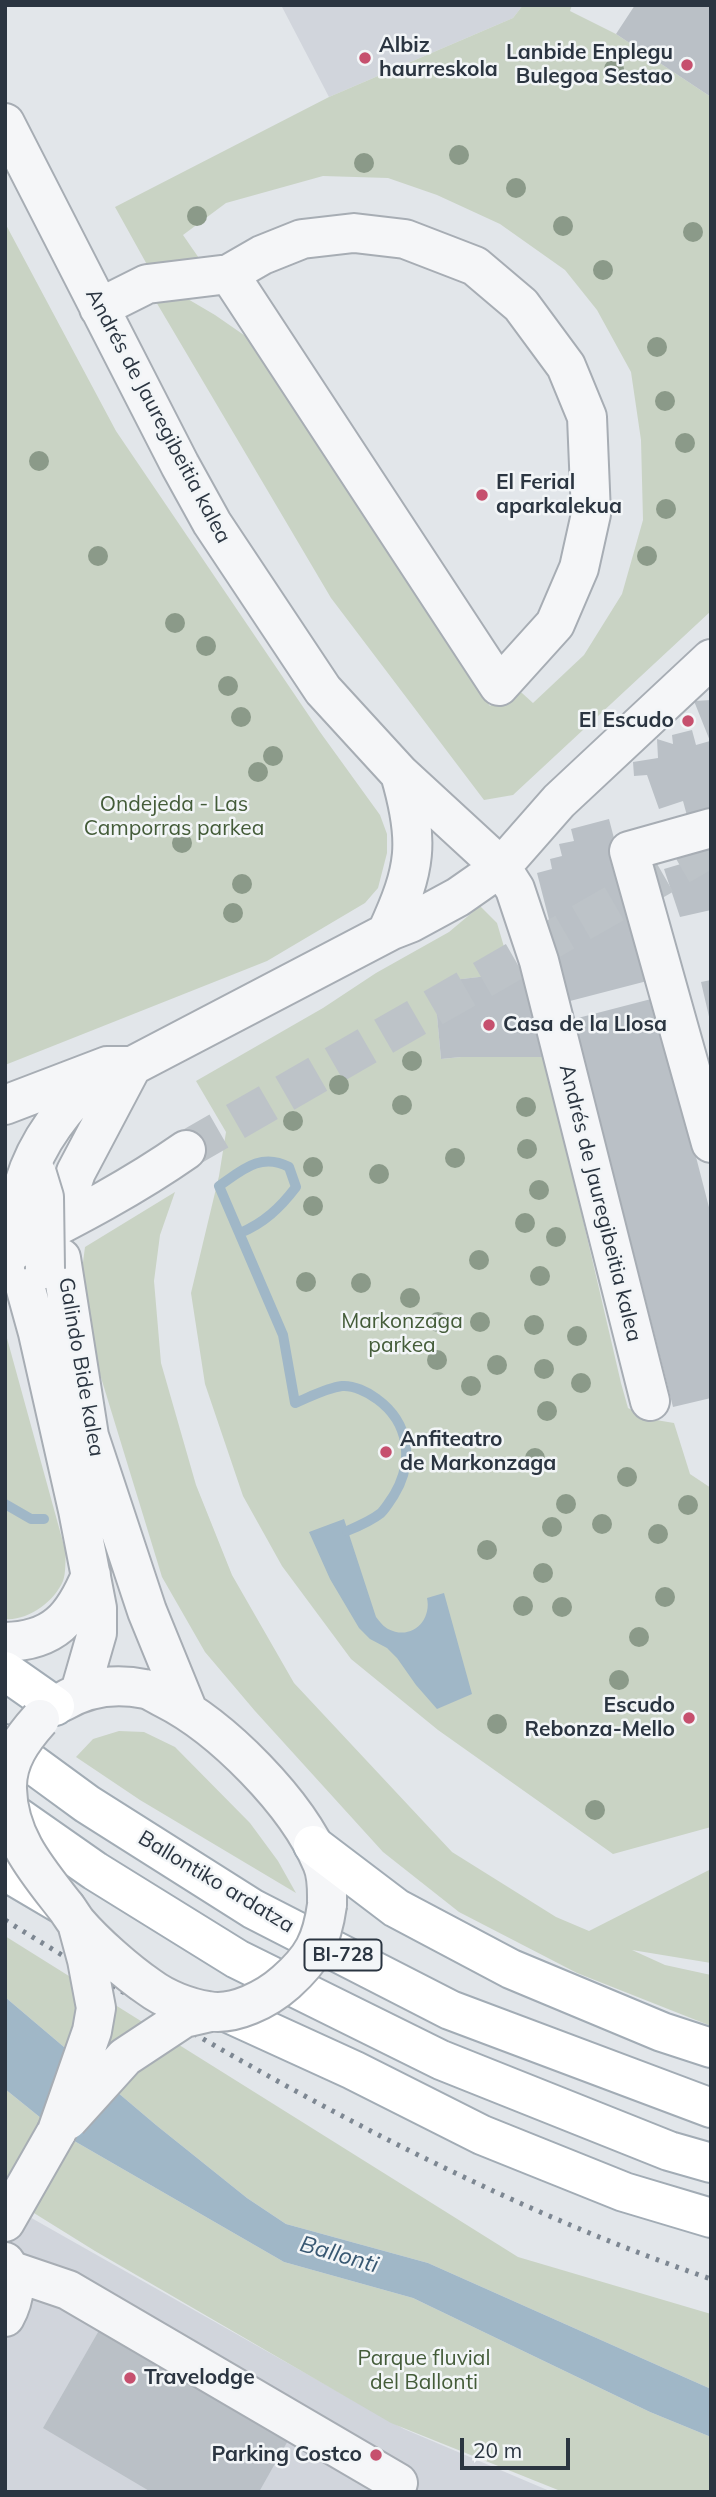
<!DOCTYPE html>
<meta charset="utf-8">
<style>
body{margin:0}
#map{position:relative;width:716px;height:2497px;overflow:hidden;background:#e2e6ea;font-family:Mulish,sans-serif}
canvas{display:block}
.frame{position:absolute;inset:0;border:7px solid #2b3541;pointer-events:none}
.scale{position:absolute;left:460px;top:2438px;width:110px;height:32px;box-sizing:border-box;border:4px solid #2b3541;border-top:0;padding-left:9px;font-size:21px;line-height:24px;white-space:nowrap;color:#2b3541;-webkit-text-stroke:5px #f2f5f7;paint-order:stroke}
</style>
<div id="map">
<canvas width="716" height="2497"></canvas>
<div class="frame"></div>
<div class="scale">20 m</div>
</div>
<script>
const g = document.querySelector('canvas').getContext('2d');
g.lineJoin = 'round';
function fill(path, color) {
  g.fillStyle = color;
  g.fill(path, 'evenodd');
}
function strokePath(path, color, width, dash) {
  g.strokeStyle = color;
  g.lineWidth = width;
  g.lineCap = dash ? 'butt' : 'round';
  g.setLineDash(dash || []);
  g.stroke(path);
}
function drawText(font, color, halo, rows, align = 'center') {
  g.font = font + ' Mulish,sans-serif';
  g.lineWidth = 5;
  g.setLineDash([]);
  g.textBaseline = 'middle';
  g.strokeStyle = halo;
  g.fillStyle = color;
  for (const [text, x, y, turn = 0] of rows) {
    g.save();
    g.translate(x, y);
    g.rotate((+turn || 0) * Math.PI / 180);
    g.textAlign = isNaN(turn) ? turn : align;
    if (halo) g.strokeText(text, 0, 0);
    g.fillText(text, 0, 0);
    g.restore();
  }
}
fill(new Path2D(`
 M281 5H523L513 18 329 97Z
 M5 2203 404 2429 552 2492H5Z`), '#d1d5dc');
fill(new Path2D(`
 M523 5H572L570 11 616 34 711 97V611L513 795 484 800 331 598 152 295H181L215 315 267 351 490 706 512 684 533 703 584 655 622 594 643 520 641 440 631 372 597 310 565 270 500 224 437 195 388 178 323 176 226 203 183 235 203 264 150 270 115 207 329 97 513 18Z
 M5 223 116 431 320 732 380 815 387 834V853L378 888 365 903 267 961 5 1065Z
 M480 906 497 923 507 957V974L453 980 435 993 441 1059 461 1057H545L621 1383 628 1408 650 1419 674 1423 690 1474 711 1488V1827L613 1854 438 1730 351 1659 282 1566 243 1496 205 1384 191 1293 219 1176 226 1132 196 1081 323 1008 376 973 449 932Z
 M175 1192 160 1235 154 1281 161 1363 196 1485 232 1575 294 1683 452 1852 556 1917 589 1931 711 1869V1963L632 1950 665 1965 711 1975V2026L577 1973 459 1912 383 1852 255 1711 205 1652 162 1577 99 1371 82 1270 85 1247Z
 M5 1331 66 1553C65 1562 66 1573 63 1581 54 1602 28 1621 5 1619Z
 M119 1731 144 1732 175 1747 250 1823 278 1861 296 1893 140 1800 76 1757 93 1739Z
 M5 1936 518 2257 711 2314V2389L428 2263 286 2224 247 2198 156 2125 5 1997Z
 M5 2089 57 2131 284 2262 413 2298 650 2412 711 2437V2492H563L391 2423 95 2251 5 2195Z`), '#c9d3c4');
fill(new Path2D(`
 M344 1519 376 1617C379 1621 384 1627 388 1629 411 1641 432 1621 427 1598L444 1593 472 1694 437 1709 416 1685 397 1658 387 1648 370 1639 359 1628 330 1579 309 1532Z
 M5 1997 156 2125 247 2198 286 2224 428 2263 711 2389V2437L650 2412 413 2298 284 2262 57 2131 5 2089Z`), '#a0b7c7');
strokePath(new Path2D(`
 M240 1233C264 1223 280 1208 296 1187L289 1167C261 1152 242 1170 219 1186L283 1335 295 1403C310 1397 326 1388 342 1386 353 1385 368 1392 377 1399 410 1423 414 1462 394 1495 390 1501 386 1508 381 1513 371 1521 359 1526 347 1531
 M5 1504 31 1519H44`), '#a0b7c7', 10);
fill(new Path2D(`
 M635 5H711V97L616 34Z
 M711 700V812L689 823 683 801 659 809 647 775 634 776 633 762 658 758 657 739 673 744 672 735 692 730 696 745 710 741 694 701Z
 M609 819 651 980 570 1001 537 873 552 869 550 859 562 856 559 844 574 841 571 829Z
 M711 855V910L680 917 664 869Z
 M531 971 545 1057H461L441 1059 435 994 453 980Z
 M711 980V1021H710L701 982Z
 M655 998 711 1215V1398L673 1407 574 1019Z
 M101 2327 290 2437 259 2492H151L43 2428Z`), '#bac0c6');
strokePath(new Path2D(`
 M186 1150 711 848`), '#bdc3c8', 38, [38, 19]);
const minor = new Path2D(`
 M5 123 180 465 212 523 323 690 400 774 501 867 515 889 539 961 650 1401
 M99 308 147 284 229 274 499 686 555 624 579 568 591 514 587 417 566 366 521 305 475 266 405 239 354 233 302 239 262 255 229 274
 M711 828 629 851 711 1143
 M387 932C416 869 420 842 400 774
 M5 1105 107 1066H132L392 930 410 923 458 897 501 867 559 801 711 659
 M24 1184C37 1140 65 1106 98 1075
 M66 1202 76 1172 132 1066
 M18 1246C76 1217 133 1187 186 1150
 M15 1250 38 1333 78 1510 97 1608V1633L80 1692
 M61 1258 89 1436 147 1611 187 1709
 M5 1642C54 1641 73 1618 91 1575
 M62 1702C87 1687 116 1683 145 1689 151 1690 158 1695 164 1698 222 1727 297 1803 322 1863 328 1876 327 1891 327 1905
 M5 2222 57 2131
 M5 2262C18 2278 15 2299 5 2317
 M12 2271 68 2290 398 2483`);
const major = new Path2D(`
 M5 1671 55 1706
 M5 1744 87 1804 253 1909 450 2010 711 2108
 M5 1808 95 1871 237 1959 441 2060 669 2151 711 2163
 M313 1845 396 1908 511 1969 662 2032 711 2048
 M5 1871 66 1907
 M226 2012 353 2070 482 2135 624 2192 711 2218`);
strokePath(minor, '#a7adb4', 42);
strokePath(major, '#a2acb5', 42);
strokePath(minor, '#f5f6f8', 38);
strokePath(major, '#fff', 38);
strokePath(new Path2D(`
 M5 1920C228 2058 461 2193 711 2279`), '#7d8792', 5, [3.5, 7]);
const minorBridge = new Path2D(`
 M37 1174 44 1197 45 1269
 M15 1250 23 1186
 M40 1719C22 1739 6 1761 7 1789 8 1837 37 1870 65 1906 69 1911 73 1918 77 1923 95 1944 127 1972 149 1987 165 1999 188 2008 208 2011 234 2016 267 1999 286 1982 313 1958 322 1941 327 1905
 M68 2120 125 2057 184 2018 210 2012
 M57 2131 92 2031 96 2008 87 1960 77 1923`);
strokePath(minorBridge, '#a7adb4', 42, []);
strokePath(minorBridge, '#f5f6f8', 38);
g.fillStyle = '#8b9a89';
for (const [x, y] of [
 [614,69],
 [459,155],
 [364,163],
 [516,188],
 [197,216],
 [563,226],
 [693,232],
 [603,270],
 [657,347],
 [665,401],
 [685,443],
 [39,461],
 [666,509],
 [98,556],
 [647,556],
 [175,623],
 [206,646],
 [228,686],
 [241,717],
 [273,756],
 [258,772],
 [182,843],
 [242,884],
 [233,913],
 [412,1061],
 [339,1085],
 [402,1105],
 [526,1107],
 [293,1121],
 [527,1149],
 [455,1158],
 [313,1167],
 [379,1174],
 [539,1190],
 [313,1206],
 [525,1223],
 [556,1237],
 [479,1260],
 [540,1276],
 [306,1282],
 [361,1283],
 [410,1298],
 [438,1322],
 [480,1322],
 [534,1325],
 [577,1336],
 [437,1360],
 [497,1365],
 [544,1369],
 [581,1383],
 [471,1386],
 [547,1411],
 [535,1458],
 [627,1477],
 [566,1504],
 [688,1505],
 [602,1524],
 [552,1527],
 [658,1534],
 [487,1550],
 [543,1573],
 [665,1597],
 [523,1606],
 [562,1607],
 [639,1637],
 [619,1680],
 [497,1724],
 [595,1810]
]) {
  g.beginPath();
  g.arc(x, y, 10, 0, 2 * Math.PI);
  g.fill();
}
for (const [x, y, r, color] of [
 [365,58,7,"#c6506e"],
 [687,65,7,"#c6506e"],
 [482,495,7,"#c6506e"],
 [688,721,7,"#c6506e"],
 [489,1025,7,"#c6506e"],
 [386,1452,7,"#c6506e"],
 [689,1718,7,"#c6506e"],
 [130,2378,7,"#c6506e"],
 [376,2455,7,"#c6506e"]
]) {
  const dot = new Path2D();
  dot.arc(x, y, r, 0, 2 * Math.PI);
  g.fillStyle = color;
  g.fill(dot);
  strokePath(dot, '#f2f5f7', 2.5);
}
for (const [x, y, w] of [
 [343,1955,77]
]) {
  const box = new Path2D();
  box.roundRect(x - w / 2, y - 15.5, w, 31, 5);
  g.fillStyle = '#f2f5f7';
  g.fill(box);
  strokePath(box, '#2b3541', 2);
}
drawText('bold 19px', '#2b3541', null, [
 ["BI-728",343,1955]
]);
drawText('bold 21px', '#2b3541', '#f2f5f7', [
 ["Albiz",379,46],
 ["haurreskola",379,70],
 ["Lanbide Enplegu",673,53,"right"],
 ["Bulegoa Sestao",673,77,"right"],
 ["El Ferial",496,483],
 ["aparkalekua",496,507],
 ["El Escudo",674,721,"right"],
 ["Casa de la Llosa",503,1025],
 ["Anfiteatro",400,1440],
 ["de Markonzaga",400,1464],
 ["Escudo",675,1706,"right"],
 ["Rebonza-Mello",675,1730,"right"],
 ["Travelodge",144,2378],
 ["Parking Costco",362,2455,"right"]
], 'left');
drawText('21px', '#2b3541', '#f2f5f7', [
 ["Andrés de Jauregibeitia kalea",158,416,62],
 ["Andrés de Jauregibeitia kalea",600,1203,76],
 ["Galindo Bide kalea",81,1367,80],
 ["Ballontiko ardatza",216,1882,31]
]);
drawText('21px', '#445c39', '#f2f5f7', [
 ["Ondejeda - Las",174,805],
 ["Camporras parkea",174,829],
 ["Markonzaga",402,1322],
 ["parkea",402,1346],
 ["Parque fluvial",424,2359],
 ["del Ballonti",424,2383]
]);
drawText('italic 23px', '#385872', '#f2f5f7', [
 ["Ballonti",339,2255,16]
]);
</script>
